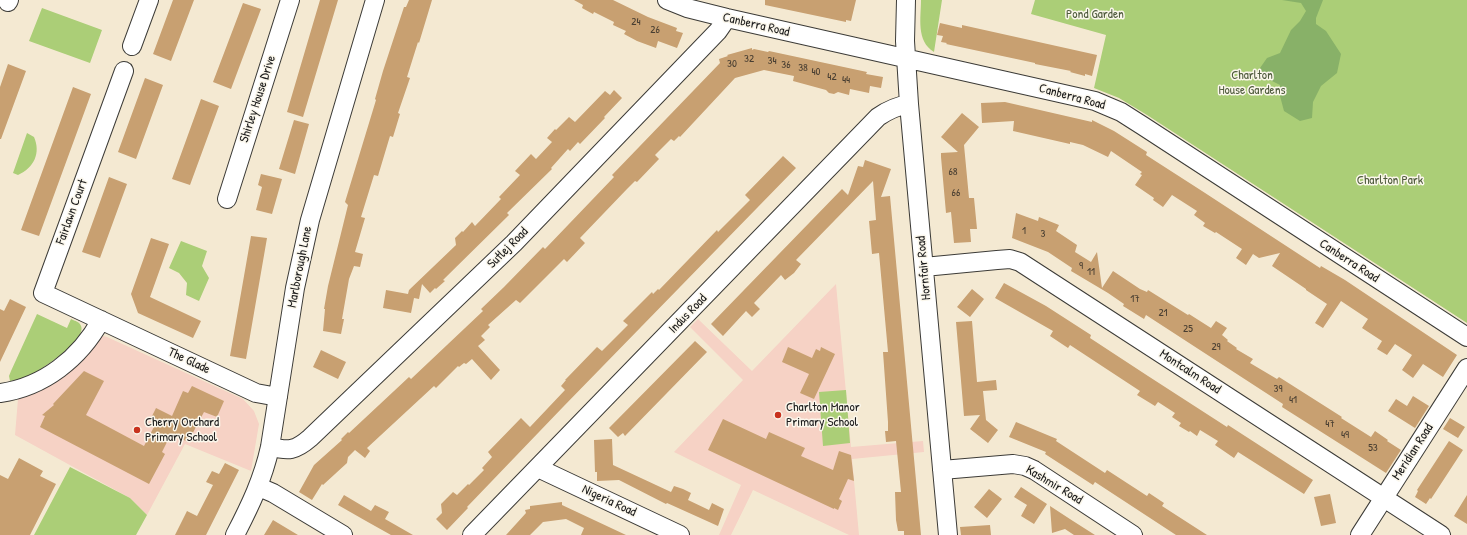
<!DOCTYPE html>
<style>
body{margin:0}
canvas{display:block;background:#f4e9d2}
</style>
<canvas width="1467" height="535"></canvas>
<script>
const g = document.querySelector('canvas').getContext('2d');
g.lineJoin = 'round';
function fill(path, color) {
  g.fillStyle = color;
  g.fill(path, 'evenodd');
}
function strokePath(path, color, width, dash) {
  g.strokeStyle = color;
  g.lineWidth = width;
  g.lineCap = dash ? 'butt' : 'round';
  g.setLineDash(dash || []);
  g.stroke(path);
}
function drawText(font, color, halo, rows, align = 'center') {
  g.font = font + ' "Patrick Hand",sans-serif';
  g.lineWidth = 3;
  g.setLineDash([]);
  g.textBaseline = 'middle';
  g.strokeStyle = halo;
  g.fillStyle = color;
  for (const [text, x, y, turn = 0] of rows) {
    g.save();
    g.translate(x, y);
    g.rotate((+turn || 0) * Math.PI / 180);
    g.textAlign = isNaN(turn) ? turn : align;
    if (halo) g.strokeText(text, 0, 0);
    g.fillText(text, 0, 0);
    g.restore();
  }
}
fill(new Path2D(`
 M836 284 851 447 923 441 924 452 852 459 859 535H849L753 490 731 535H719L741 485 674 452 743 380 690 327 698 319 752 371Z
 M103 336 107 337 243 399 254 411 259 424 251 471 185 444 147 515 130 498 15 435 18 399 39 391 48 385Z`), '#f6d2c5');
fill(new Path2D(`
 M921 0H942L934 52C916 41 921 18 921 0Z
 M1035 0H1467V323L1147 115 1119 98 1094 88 1106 35 1031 14Z
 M42 8 102 30 90 63 29 41Z
 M27 133 34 137C41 153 34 168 18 175L13 173Z
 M181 241 207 251 202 266 209 278 199 301 186 295 187 283 179 273 169 268Z
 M37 314 67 328 71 319C75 321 80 322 81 326 87 340 42 369 31 375 24 378 17 380 10 381L9 376 11 371Z
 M846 390 850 443 823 446 819 392Z
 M70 467 130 498 147 515 136 535H34Z`), '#abce77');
fill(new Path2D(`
 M1282 0H1323L1316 18V24L1326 31 1341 54 1337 73 1321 86 1313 102 1312 118 1300 121 1284 111 1280 96V85L1266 78 1260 68 1267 58 1280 53 1291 30 1300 21 1306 11 1301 3Z`), '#88b168');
fill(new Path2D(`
 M173 0H194L171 61 153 54Z
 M320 0H338L303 117 287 112Z
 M409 0H432L419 43 418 42 407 77 410 78 398 113 400 114 393 137 390 136 378 176 374 175 361 217 365 218 355 252 363 254 360 267 354 266 349 279 342 319H344L341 334 323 331 325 309H324L328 286 348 205 345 202 376 100 375 99 383 71 404 7H406Z
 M574 0H613L648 17 677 28 676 31 683 33 677 48 658 41 656 48 637 41 624 34 626 31 613 25 614 22 594 12 593 14 582 8 583 5Z
 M765 0H856L851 21 846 20V22L765 5Z
 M243 3 261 9 231 89 213 82Z
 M940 23 962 28V25L1097 55 1092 76 1085 74V76L1070 72 1071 71 1035 64V63L946 44 947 43 941 42 943 36 937 35Z
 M752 48V50L754 49 768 52 769 51 867 72 866 74 883 77 881 88 870 86 869 93 850 89 849 95 838 92 834 94 829 93 826 90 793 81 794 76 764 70 735 78 680 137 679 136 674 141 671 139 655 155 659 159 637 182 635 181 627 189 580 238 585 243 567 262 564 259 520 303 516 300 488 325 490 327 481 336 485 340 478 346 500 370 491 380 472 359 466 364 464 363 459 367 458 366 436 388 434 386 367 448 370 451 365 458 355 450 348 457 347 463 323 485 322 484 312 500 299 492 314 465 342 440 341 439 348 432 349 433 409 377 411 379 483 311 481 309 504 287 543 247 545 249 614 177 612 175 720 63 719 59 728 56 727 55Z
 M8 64 26 71 1 139H0V87Z
 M145 78 163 85 136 159 118 152Z
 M73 87 91 94 39 236 21 230Z
 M614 90 622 98 604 117 605 118 580 144 578 142 570 151 568 149 551 168 552 169 507 213 509 215 443 280 445 281 436 289 435 288 430 293 422 284 419 299 414 298 411 313 383 308 386 290 408 294 409 290 456 245 455 238 462 231 463 232 472 222 475 226 501 199 499 197 520 175 515 171 531 154 536 159 552 142 547 138 555 129 556 130 569 117 575 122 605 91 610 95Z
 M201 99 219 106 190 185 172 179Z
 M1005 102 1092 122V120L1114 131 1147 152 1146 155 1202 191 1320 268 1321 266 1345 280 1457 355 1443 377 1423 364 1413 378 1402 370 1412 355 1395 344 1387 355 1377 349 1382 341 1362 328 1368 319 1341 301 1323 328 1315 323 1327 304 1306 290V289L1272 266 1280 253 1259 258 1253 254 1246 265 1236 258 1242 249 1216 232 1215 233 1203 226 1205 223 1194 215 1197 211 1172 195 1163 207 1153 200 1154 198 1135 185 1142 175 1140 174 1142 172 1111 151 1108 157 1083 145 1070 142V144L1013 131 1014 121 982 123 981 103Z
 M962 113 979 127 964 145 969 198H974L977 229H970L971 242 954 243 951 212 946 213 941 157V153L958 152 941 137Z
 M294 120 309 124 295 174 279 169Z
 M783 156 796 168 563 407 467 507 468 508 447 530 436 519 442 513 441 504 453 492 457 495 468 484 469 485 484 470 482 468 492 457 488 452 521 418 530 427 565 390 561 386 566 380H565L597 347 602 351 628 325 623 321 652 292 653 294 658 289 659 290 717 230 718 232 750 200 745 195Z
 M865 160 891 169 881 197 890 196 921 535H904V531H898L896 520 895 492H901L896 441 886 442 885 431H888V422L883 352H888L879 253 872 254 869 221 876 220 873 181 796 260 801 264 794 273 785 280 781 275 754 303 760 309 752 317 746 311 723 336 711 324 842 189 848 195 858 166 863 167Z
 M261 174 282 179 272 214 256 210 262 187 258 185Z
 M109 177 127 184 100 258 82 252Z
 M1016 213 1038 221 1039 217 1059 225 1056 231 1077 245 1075 252 1091 262 1097 252 1102 288 1113 271 1140 289 1147 292 1148 290 1188 315 1189 314 1211 328 1216 321 1227 328 1222 335 1228 340 1227 341 1237 348 1236 349 1253 359 1250 363 1277 379 1279 377 1342 417 1341 418 1371 437 1375 431 1388 440 1387 441 1401 450 1386 473 1282 407 1283 404 1146 315 1144 319 1123 306 1124 304 1108 293 1071 271 1072 268 1048 252 1012 238Z
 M251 236 267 238 246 359 230 356Z
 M151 238 169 244 150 297 201 321 193 338 138 313 131 294Z
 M1004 283 1046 306 1091 335 1090 338 1148 376 1227 427 1228 425 1313 480 1304 494 1238 452 1234 458 1215 445 1218 441 1200 430 1197 436 1190 431 1189 432 1179 426 1181 423 1172 417 1175 413 1158 402 1155 406 1137 395 1140 391 1070 345 1068 348 1050 336 1053 331 995 298Z
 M972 289 984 299 970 317 957 307Z
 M10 299 26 307 0 362V309L4 311Z
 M972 321 977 382 996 380 997 390 983 391 986 420 998 430 988 443 970 429 980 415 964 416 956 322Z
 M695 341 707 352 625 436 623 433 618 437 609 428Z
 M788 347 812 358 816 349 820 351 821 347 835 354 814 399 800 393 809 374 782 362Z
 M321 350 346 362 338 379 313 367Z
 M84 371 104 381 86 415 144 446 156 423 150 420 156 408 172 416 183 391 188 393 192 386 224 401 217 417 204 412 188 442 171 434 162 452 165 454 149 484 40 427 45 416 42 415 54 405 53 404Z
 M1413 396 1429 406 1415 428 1388 411 1396 399 1407 406Z
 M1450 418 1465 427 1458 438 1443 429Z
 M723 419 766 439 769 432 805 448 801 456 833 470 839 451 851 455 854 481 848 479 839 499 842 501 838 510 834 508V509L708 450Z
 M1016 422 1057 439 1056 441 1105 473 1107 470 1147 496 1149 493 1164 503 1162 506 1207 535H1176L1095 482 1093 485 1045 454 1046 452 1009 437Z
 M612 439 613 465 671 492 674 486 683 489 691 493 688 500 709 510 712 503 724 509 718 526 667 503 666 504 619 480 597 481V472H595L594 440Z
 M1449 441 1463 450 1431 499 1430 498 1426 504 1415 497 1418 491 1417 490Z
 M19 458 43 471 40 476 56 484 30 535H0V475L8 479Z
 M225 463 239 470 206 535H175L187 511 197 516 213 485 206 482 212 471 219 474Z
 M1021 487 1047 504 1034 524 1021 516 1027 505 1014 497Z
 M989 489 1002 499 987 518 974 507Z
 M1330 494 1336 523 1321 526 1314 497Z
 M344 495 371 511 375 505 389 512 385 519 413 535H391L366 521 338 505Z
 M1467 495V524L1454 516Z
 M562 502V505L626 535H581L584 528 566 519 543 522 530 535H506L526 513 525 510 530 509V506Z
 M1050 506 1073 521 1095 535H1074L1065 529 1052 533Z
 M273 520 298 535H264Z
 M990 525 991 535H961L960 527Z`), '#c8a071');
const minor = new Path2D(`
 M667 0 687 8 727 18 1095 101 1121 112 1143 126 1467 337
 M906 0 905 41 909 104 948 535
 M8 2 9 0
 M132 46 149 0
 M124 71 43 293 256 393 278 397
 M227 199 290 0
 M924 267 997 260 1010 259 1020 262 1441 535
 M0 393C44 387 80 358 101 320
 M270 447C289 451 295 451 310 438L514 243 718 31 727 18
 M538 468 680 535
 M942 470 1013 464 1025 466 1034 470 1133 535
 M259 487 273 493 343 535
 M235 535C250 506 263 479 270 447L295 288 310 220 375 0
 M472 535 878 117C888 110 897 106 909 104
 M1360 535 1467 368`);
strokePath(minor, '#3c3b37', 20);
strokePath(minor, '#fff', 18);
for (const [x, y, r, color] of [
 [778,415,4,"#c8321e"],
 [137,430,4,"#c8321e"]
]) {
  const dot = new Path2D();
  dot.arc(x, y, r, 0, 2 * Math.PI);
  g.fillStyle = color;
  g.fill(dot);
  strokePath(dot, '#fbf7ec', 1.5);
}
drawText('11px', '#473d31', null, [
 ["24",636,22],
 ["26",655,30],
 ["32",749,59],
 ["34",772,61],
 ["30",732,64],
 ["36",786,65],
 ["38",803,68],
 ["40",816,72],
 ["42",832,77],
 ["44",846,80],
 ["68",953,172],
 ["66",956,193],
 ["1",1024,231],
 ["3",1043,234],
 ["9",1081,266],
 ["11",1091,272],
 ["17",1135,299],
 ["21",1163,313],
 ["25",1188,329],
 ["29",1216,347],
 ["39",1278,389],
 ["41",1293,400],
 ["47",1330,424],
 ["49",1345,435],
 ["53",1373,448]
]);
drawText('13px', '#4e5a3c', '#fbf7ec', [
 ["Pond Garden",1095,15],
 ["Charlton",1252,76],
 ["House Gardens",1252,91],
 ["Charlton Park",1390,181]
]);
drawText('13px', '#1c1c1c', '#fbf7ec', [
 ["Canberra Road",756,25,13],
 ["Canberra Road",1072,97,15],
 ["Shirley House Drive",258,99,-72],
 ["Fairlawn Court",72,212,-70],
 ["Sutlej Road",508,248,-45],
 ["Canberra Road",1349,261,33],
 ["Marlborough Lane",300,267,-79],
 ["Hornfair Road",924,268,-95],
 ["Indus Road",688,314,-46],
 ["The Glade",189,361,25],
 ["Montcalm Road",1190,372,33],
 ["Meridian Road",1413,452,-57],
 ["Kashmir Road",1054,485,31],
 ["Nigeria Road",609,501,25]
]);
drawText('13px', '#1c1c1c', '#fbf7ec', [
 ["Charlton Manor",786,408],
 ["Primary School",786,423],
 ["Cherry Orchard",145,423],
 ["Primary School",145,438]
], 'left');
</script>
